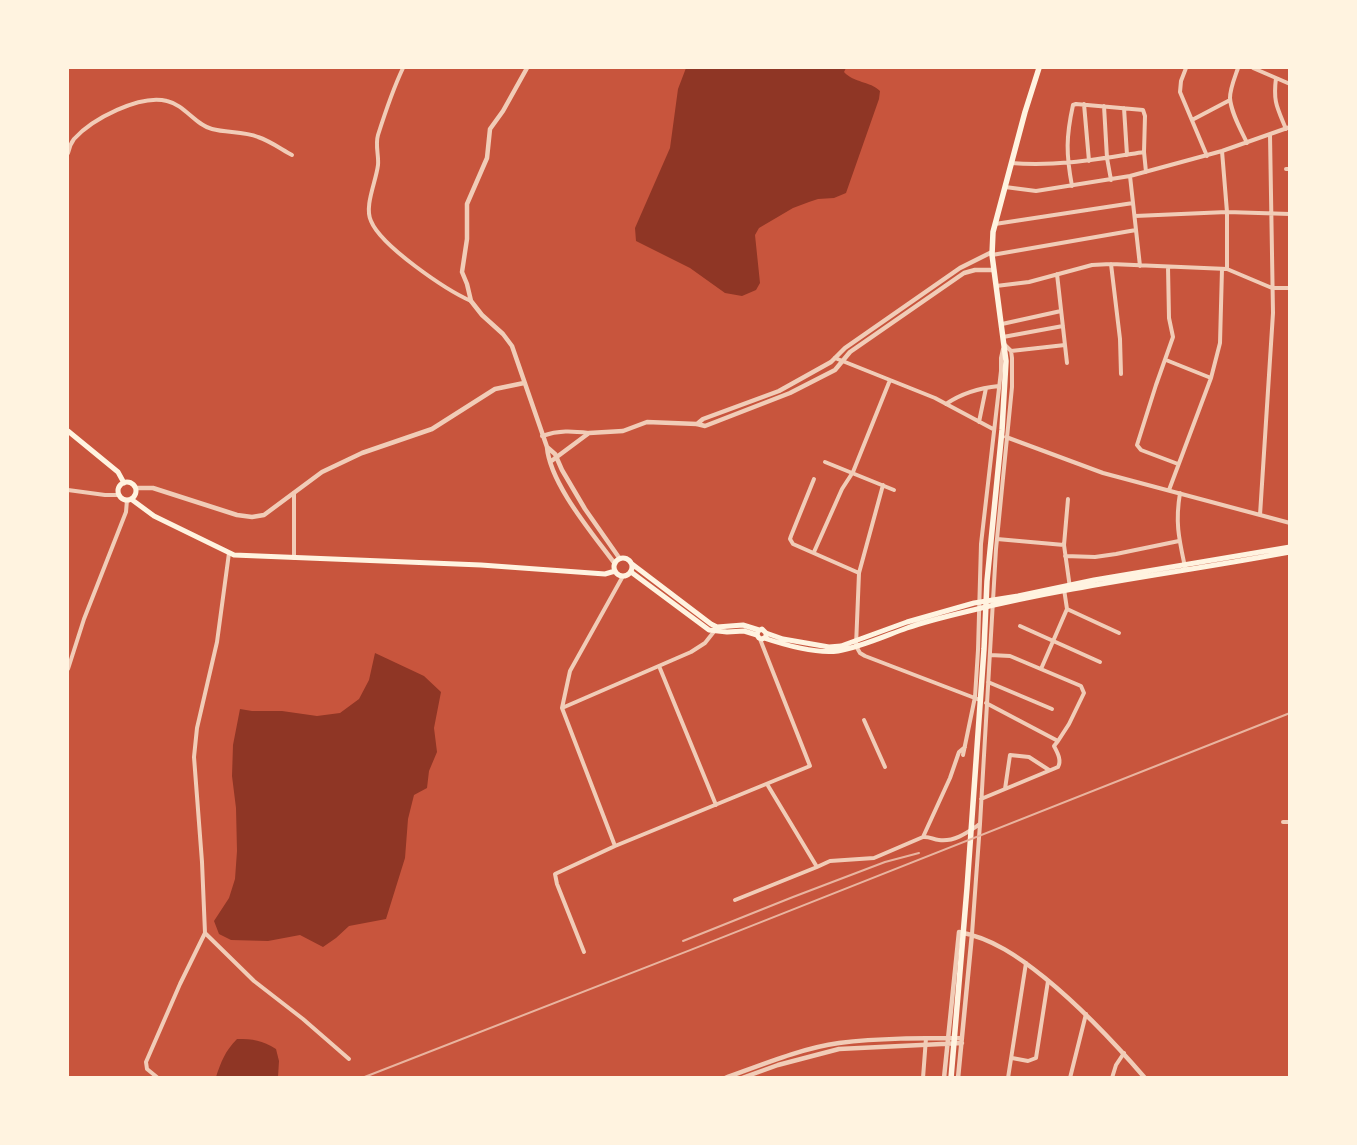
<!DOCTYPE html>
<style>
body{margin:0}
#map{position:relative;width:1357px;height:1145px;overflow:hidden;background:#c8553d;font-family:"IBM Plex Sans",sans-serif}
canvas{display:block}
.frame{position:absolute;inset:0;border:69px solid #fff3e0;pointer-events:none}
</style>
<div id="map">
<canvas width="1357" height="1145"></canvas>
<div class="frame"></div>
</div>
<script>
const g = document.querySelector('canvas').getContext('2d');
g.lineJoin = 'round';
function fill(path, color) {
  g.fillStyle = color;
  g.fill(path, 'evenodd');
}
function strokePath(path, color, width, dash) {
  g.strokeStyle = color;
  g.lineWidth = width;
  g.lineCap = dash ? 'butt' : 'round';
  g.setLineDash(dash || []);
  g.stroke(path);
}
fill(new Path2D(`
 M686 68H846L844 72C854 83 870 81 880 91L879 99 846 193 834 198 818 199 809 202 793 208 759 228 755 235 760 283 756 290 742 296 725 293 690 268 636 241 635 228 670 148 678 89Z
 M375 653 424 676 441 692 434 728 437 752 429 771 427 788 414 795 408 819 405 858 386 919 349 926 336 938 323 947 300 935 268 941 231 940 219 934 214 921 229 898 235 879 237 851 236 808 232 776 233 745 240 709 252 711H282L317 716 340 713 359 699 369 680Z
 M237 1039C253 1039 262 1040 276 1049L279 1061 278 1077H216C221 1062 225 1051 237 1039Z`), '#8f3625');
strokePath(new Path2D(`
 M403 68C393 89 385 113 378 135 375 145 379 156 378 165 376 182 364 206 371 221 381 246 446 290 471 301
 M1186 68 1181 81 1180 92 1207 156
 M1238 68C1235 77 1230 88 1230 98 1231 113 1241 130 1247 143
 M1253 68 1290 84
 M1276 78C1273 102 1277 107 1286 129
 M1084 104 1089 161
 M1104 106 1107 158 1111 180
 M1124 108 1127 155
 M1192 120 1230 100
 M1222 151 1227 212V269
 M68 153C69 148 71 143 74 139 92 119 140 94 167 101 185 105 195 125 212 129 227 133 244 131 258 137 270 141 281 149 292 155
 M1011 163C1056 167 1099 159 1144 152
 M1286 169H1290
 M1130 176 1140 266
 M1072 186C1066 154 1066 137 1073 105L1076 104 1143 110 1145 116 1144 152 1146 172
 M1005 187 1036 191 1130 176 1222 151 1290 127
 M1135 216 1227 212 1290 214
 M995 224 1133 203
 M992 255 1136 230
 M1111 264 1120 339 1121 374
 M1168 267 1169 318 1173 337 1156 385 1137 445 1141 450 1178 464
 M1057 274 1067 363
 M996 286 1029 282 1092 265 1111 264 1227 269 1272 288H1290
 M1002 324 1061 311
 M1003 337 1063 326
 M1011 351 1065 345
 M835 358 935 398 993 429
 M1166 360 1211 378
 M946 404C962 393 979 388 999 386
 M979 422 986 388
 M542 436C559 430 572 431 589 433
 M1006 437 1103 473 1290 523
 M825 462 894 490
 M814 479 791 536 790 539 793 544 859 573
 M883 485 859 573 856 646 860 653 865 656 980 700
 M68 490 105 495H119
 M1169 490 1211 378 1220 343 1222 269
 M1180 493C1175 523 1179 539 1185 567
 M1068 499 1064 545 1070 588
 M1260 515 1273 313 1270 135
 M997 539 1064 545
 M814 552 842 489 853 472 890 380
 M229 553 217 642 197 728 194 757 202 862 205 933 254 981 303 1019 349 1059
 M1065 556 1095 557 1116 554 1179 541
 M294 558V493
 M1067 609 1119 633
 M1020 626 1100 662
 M659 666 716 805
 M68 669 84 619 126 512 127 500
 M1041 669 1067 609 1064 589
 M988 682 1052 709
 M986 703 1058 741 1069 724 1084 693 1081 686 1010 656 990 655
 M562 708 691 652 705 643 716 629
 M864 720 885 767
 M963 755 975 697 978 650 981 544 1001 371V358L1003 349
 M1005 789 1010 755 1029 757 1049 770
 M981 799 1058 767C1062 760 1057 752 1054 746L1058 741
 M1283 822H1290
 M923 837 950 778 959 752 965 747
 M615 846 562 708 570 671 623 576
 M817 867 830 861 874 858 923 837C930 836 933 840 939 840 955 842 968 832 980 824L996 549 1012 387V358L1011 351 1004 344
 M735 900 817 867 767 784
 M972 934 980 824
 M584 952 557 884 555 874 615 846 810 766 760 639
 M1012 1058 1028 1061 1036 1058 1048 981
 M158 1078 147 1069 146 1062 180 984 205 933
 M923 1078 926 1038
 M1008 1078 1026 963
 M1070 1078 1086 1014
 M1112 1078 1116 1065 1124 1053`), '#f1ccb7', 4);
strokePath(new Path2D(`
 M527 68 503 111 490 129 487 158 467 204V239L462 272 467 284 471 301 482 315 503 334 512 346 547 447C550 484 593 534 615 564
 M697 424 703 419 779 391 831 362 845 348 960 268 992 252
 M547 447 555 454 562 470 585 509 620 559
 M550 462 589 433 623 431 647 422 697 424 705 426 790 393 835 370 850 352 964 273 975 270H994
 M136 488H153L237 515 252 517 264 515 322 472 362 453 432 429 495 389 524 383
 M725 1078C761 1065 802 1048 839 1043 880 1038 921 1038 962 1038
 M742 1078 778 1065 839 1049 962 1043
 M944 1078 959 932C992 938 1019 957 1045 978 1083 1009 1113 1041 1145 1078
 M958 1078 972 934`), '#f1ccb7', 4.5);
strokePath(new Path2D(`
 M68 431 118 472 124 483
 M118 491a9 9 0 1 1 18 0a9 9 0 1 1-18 0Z
 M131 499 154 516 234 555 481 565 605 574 615 571
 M614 567a9 9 0 1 1 18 0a9 9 0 1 1-18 0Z
 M632 564 711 624 717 627 743 625 759 630
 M631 572 709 630 727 632 744 631 757 635
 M766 633V637L762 639 759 638 757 635 758 631 762 629 766 633 783 639 829 647 841 646 907 622 974 603 1018 596 1094 580 1290 547
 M764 638C785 645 816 654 838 651 861 647 885 636 907 628 927 621 948 616 969 611 1074 585 1183 572 1290 552`), '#fff3e0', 5);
strokePath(new Path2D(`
 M951 1078 967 888 984 649 987 581 1002 430 1006 361 992 255 993 232 1025 112 1039 68`), '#fff3e0', 5.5);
strokePath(new Path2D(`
 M683 941 793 897 885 862 919 853
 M362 1078C672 958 981 836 1290 713`), '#e9b49f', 2);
</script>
